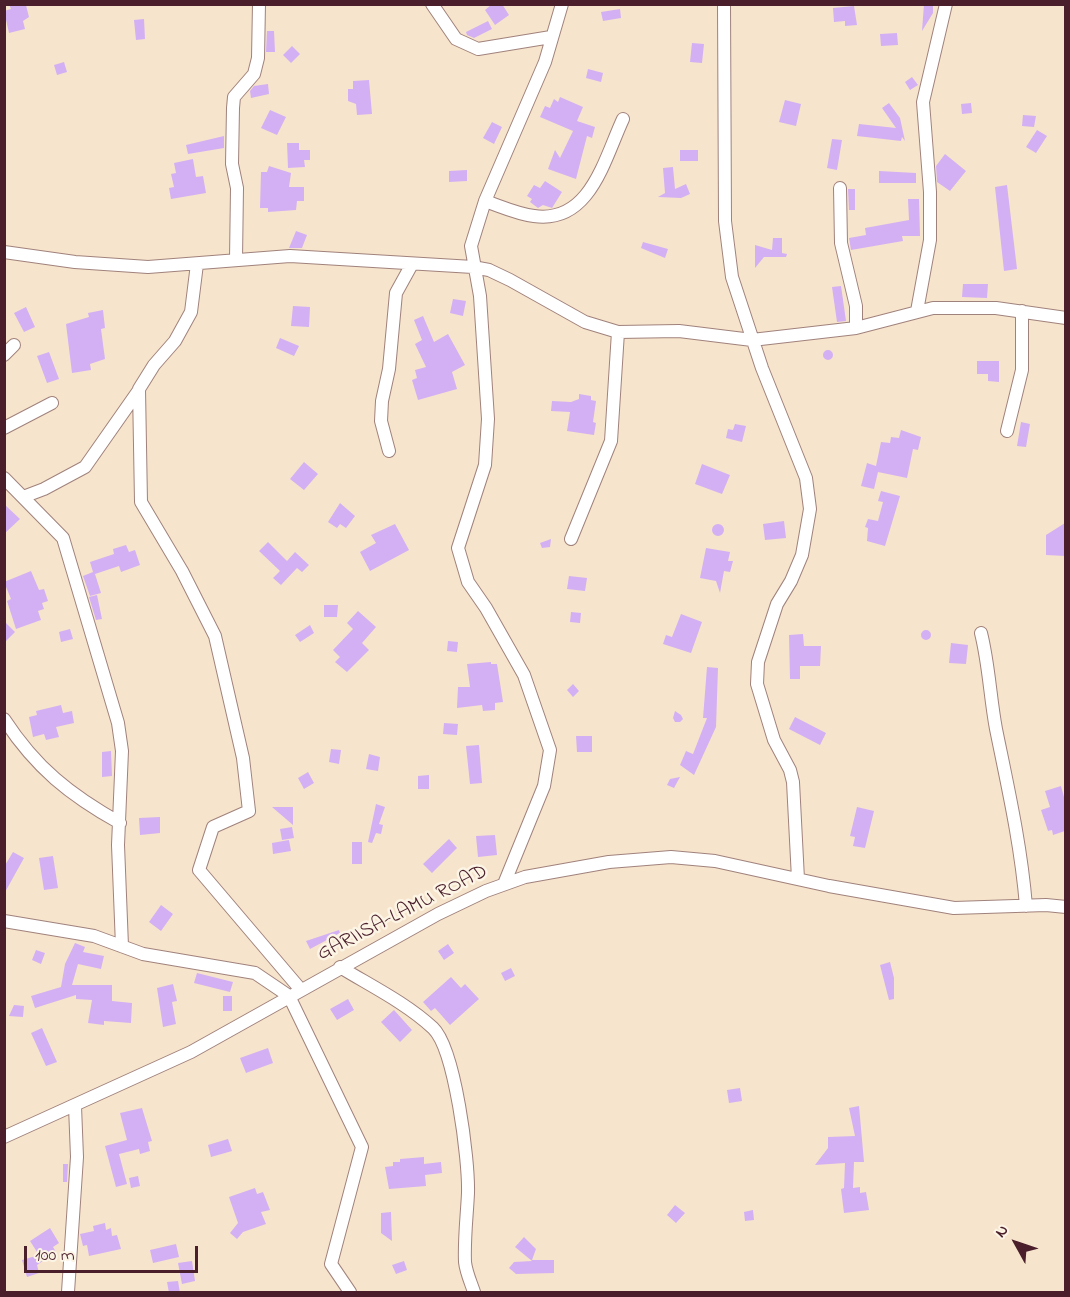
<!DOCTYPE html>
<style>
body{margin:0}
#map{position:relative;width:1070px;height:1297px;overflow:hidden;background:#f7e4cc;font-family:"Indie Flower",sans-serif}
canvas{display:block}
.frame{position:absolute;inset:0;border:6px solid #4a1f2b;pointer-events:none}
.north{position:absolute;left:986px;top:1213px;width:60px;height:60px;-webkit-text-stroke:4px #fcf5e5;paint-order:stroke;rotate:310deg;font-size:16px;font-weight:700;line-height:24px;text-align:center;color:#4a1f2b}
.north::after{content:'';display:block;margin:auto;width:21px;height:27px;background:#4a1f2b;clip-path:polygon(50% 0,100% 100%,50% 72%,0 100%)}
.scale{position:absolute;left:24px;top:1246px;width:174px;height:27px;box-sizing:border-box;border:3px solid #4a1f2b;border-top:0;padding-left:8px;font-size:18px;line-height:21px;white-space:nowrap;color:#4a1f2b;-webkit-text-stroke:4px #fcf5e5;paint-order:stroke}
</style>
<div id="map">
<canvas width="1070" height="1297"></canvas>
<div class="frame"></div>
<div class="north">N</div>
<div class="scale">100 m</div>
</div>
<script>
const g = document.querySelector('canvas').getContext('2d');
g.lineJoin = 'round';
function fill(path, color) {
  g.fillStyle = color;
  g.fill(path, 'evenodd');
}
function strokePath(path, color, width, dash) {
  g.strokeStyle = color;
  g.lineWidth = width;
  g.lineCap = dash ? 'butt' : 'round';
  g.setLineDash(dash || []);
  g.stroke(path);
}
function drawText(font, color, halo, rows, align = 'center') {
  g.font = font + ' "Indie Flower",sans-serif';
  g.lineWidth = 5;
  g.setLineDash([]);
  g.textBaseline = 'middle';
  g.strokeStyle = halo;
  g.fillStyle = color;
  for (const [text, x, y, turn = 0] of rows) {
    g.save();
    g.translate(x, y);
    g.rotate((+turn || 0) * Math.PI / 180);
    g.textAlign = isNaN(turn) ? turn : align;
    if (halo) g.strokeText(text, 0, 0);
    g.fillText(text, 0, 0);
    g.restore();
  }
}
fill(new Path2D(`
 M9 4 26 5 29 17 23 21 25 29 9 33 4 11 11 9Z
 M492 4H502L509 15 495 25 485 10Z
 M924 4H933V13L922 31Z
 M854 6 857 25 845 26V21L834 22 833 8Z
 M620 9 621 18 603 21 601 12Z
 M144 19 145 39 136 40 134 20Z
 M488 21 492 29 474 38 467 35 466 32Z
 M267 31H274L275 52H266Z
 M897 33 898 45 881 46 880 34Z
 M692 43 704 44 702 63 690 62Z
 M292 46 300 54 291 63 283 55Z
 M64 62 67 72 57 75 54 65Z
 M588 69 603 73 601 82 586 78Z
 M912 77 918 85 910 90 905 82Z
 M369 80 372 114 357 115 356 104 348 101V89H353V81Z
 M268 84 269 94 251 98 250 91 254 86Z
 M560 97 583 107 577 121 595 127 592 138 587 136 576 179 548 169 555 150 560 158 573 131 540 117 545 106 550 108 554 99 558 102Z
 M785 100 801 104 796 126 779 122Z
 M889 103 900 118 905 141 902 137 901 141 857 136 859 124 896 128 882 108Z
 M971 103 972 113 962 114 961 104Z
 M270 110 286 117 277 135 261 128Z
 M1023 115 1036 116 1034 127 1022 126Z
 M492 122 502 127 494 144 483 138Z
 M1037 130 1047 136 1036 153 1026 147Z
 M224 136V148L188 154 186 145Z
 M832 139 842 140 837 170 827 168Z
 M287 143H299V150H310V160H304L305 167 288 168Z
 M680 150H698V161H680Z
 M945 154 966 171 950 191 937 182 936 166Z
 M193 159 196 177 203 176 206 193 171 199 169 188 174 187 171 174 176 173 174 163Z
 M269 166 291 173 289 187H304V201H297L296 210 268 212V208H260L261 172H267Z
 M673 167 675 189 686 184 690 194 681 198 658 197 665 193 663 168Z
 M467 170V181L449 182V171Z
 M879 171 916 173V183H879Z
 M545 181 562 192 552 208 543 205 538 208 530 202 532 199 527 196 534 185 540 188Z
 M1007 185 1017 269 1004 271 995 187Z
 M848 189H855V210H849Z
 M908 199H919L920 236H902L903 241 851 250 849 238 866 235 865 228 909 220Z
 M296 231 307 235 302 248H289Z
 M773 238H782V253L787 254 786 257H764L755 268V245L772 250Z
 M643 242 668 249 665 258 641 248Z
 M963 284H988L987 298 962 297Z
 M841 286 846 321 837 322 832 287Z
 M453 299 466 301 463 316 450 313Z
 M293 306 310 307 309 327 291 326Z
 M26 307 35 327 24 332 14 313Z
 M103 310 105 328 101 329 105 359 90 364 91 370 72 373 66 324 89 317 88 313Z
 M423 316 434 342 448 334 465 365 452 372 457 389 418 400 412 380 417 378 415 370 426 367 415 344 422 340 414 320Z
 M280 338 299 346 294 356 276 348Z
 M823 355a5 5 0 1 1 10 0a5 5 0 1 1-10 0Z
 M49 352 59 379 47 383 37 356Z
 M977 361H999V382L988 381V374H977Z
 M579 394 591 396V400L596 401 593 422 596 423 594 435 567 431 570 412 551 411 552 401 571 402 579 399Z
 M1021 422 1030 424 1026 447 1017 446Z
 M735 424 746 426 742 442 726 438 728 429 733 430Z
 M901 430 921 437 918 450 913 449 907 478 878 472 874 489 861 486 867 463 876 466 881 442 890 443 891 437 899 438Z
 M304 462 318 474 304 490 290 479Z
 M702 464 730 475 722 494 695 484Z
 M881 491 900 496 885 546 867 541 868 528 865 527 868 519 878 521 883 502 878 501Z
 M340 503 355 516 346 528 340 524 337 528 328 522Z
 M4 504 20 519 4 534Z
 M784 521 786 538 765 540 763 524Z
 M1065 523V556L1046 555V535Z
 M712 530a6 6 0 1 1 12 0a6 6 0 1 1-12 0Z
 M395 524 409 550 370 571 360 552 376 543 371 535Z
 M551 539 550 547 542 548 540 543Z
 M268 542 287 561 295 552 309 565 302 572 297 568 281 585 273 578 280 571 259 551Z
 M126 545 129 552 135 550 140 565 121 572 119 566 95 574 101 593 90 596 83 576 93 572 90 562 114 554 113 549Z
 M706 548 730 552 728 561H733L730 572 724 571 720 593 716 581 700 578Z
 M31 571 39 590 44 589 48 601 42 603 44 609 38 611 41 620 16 629 7 601 11 599 4 582Z
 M569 576 587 578 585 591 567 589Z
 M97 595 102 619 96 620 89 597Z
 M324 605H338L337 617H324Z
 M358 611 376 627 362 643 369 650 347 672 335 662 340 657 333 650 353 629 347 623Z
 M571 612 581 613 580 623 570 622Z
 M681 614 702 622 691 653 663 644 666 635 672 637Z
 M4 621 15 632 4 643Z
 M310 625 314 633 300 642 295 635Z
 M70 629 73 639 61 642 59 632Z
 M921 635a5 5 0 1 1 10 0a5 5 0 1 1-10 0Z
 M803 634 804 646H821L820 666H800V679H790L789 635Z
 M448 641 458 642 457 652 447 651Z
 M951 643 968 645 966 664 949 663Z
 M491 662V664H497L503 702 495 703V710L483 711 482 705 457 708 458 687H470L467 664Z
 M707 667 718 668 716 727 694 775 680 765 686 751 693 754 707 718H703Z
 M573 684 579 691 573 697 567 690Z
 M61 705 63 713 72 711 74 723 56 727 59 737 46 740 44 734 33 737 29 717 37 715 36 711Z
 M675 711 681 715 683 719 680 722H675L673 718Z
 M795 717 826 733 820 745 789 729Z
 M444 723 458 724 457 735 443 734Z
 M576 736H592V752H577Z
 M479 745 482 783 470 784 466 746Z
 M331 749 341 750 339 764 329 762Z
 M111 751 112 776 102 777V752Z
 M369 754 380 757 378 771 366 769Z
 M308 772 314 783 304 789 298 778Z
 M429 775V789H418V776Z
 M680 777 674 788 667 785 670 779Z
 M1061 786 1065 801V831L1053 835 1052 830 1048 831 1041 810 1050 807 1045 791Z
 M376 804 385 807 379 824 383 825 381 834 376 833 372 843 368 842Z
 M272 807H293V825Z
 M857 807 874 811 865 848 853 846 855 837 850 836Z
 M160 817V833L140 835 139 818Z
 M292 827 294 838 282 840 280 829Z
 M495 835 497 855 478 857 476 836Z
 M449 839 457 848 432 873 423 864Z
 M289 840 291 851 273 854 272 843Z
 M352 842H362V864H352Z
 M13 852 24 858 4 894V867Z
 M53 856 58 888 44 890 39 858Z
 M161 905 173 914 161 931 149 922Z
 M339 930 340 933 310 949 306 941Z
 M75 943 85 947 83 952 104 956 101 969 78 964 72 985H112V1001L132 1003 131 1023 104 1021V1025L88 1023 92 1000 76 999V995L35 1008 31 996 61 987 65 964Z
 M448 944 454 953 444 960 438 951Z
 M36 950 45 953 41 964 32 960Z
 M890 962 894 978V999L889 1000 880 965Z
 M511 968 515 976 505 981 501 973Z
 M197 973 233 982 230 992 194 983Z
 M451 977 461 988 465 984 479 999 450 1025 435 1008 431 1011 423 1002Z
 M173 984 177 1001 172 1002 176 1024 163 1027 157 988Z
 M223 996H232V1011H223Z
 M348 999 354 1010 337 1020 330 1009Z
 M14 1005 24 1006 23 1017 9 1016Z
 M394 1010 412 1030 400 1042 381 1022Z
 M42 1028 57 1062 46 1066 31 1033Z
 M268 1048 273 1063 246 1073 240 1058Z
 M740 1088 742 1101 729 1103 727 1090Z
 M859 1106 864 1162H854L853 1188 860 1187V1193L866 1192 869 1210 844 1213 841 1189 844 1188 845 1163 815 1165 828 1148V1137L855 1136 849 1108Z
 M142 1108 152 1141 148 1142 150 1151 140 1154 139 1149 119 1154 127 1184 116 1187 105 1146 127 1140 120 1113Z
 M228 1139 232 1151 211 1157 208 1145Z
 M424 1157V1164L441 1162 442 1173 425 1175 426 1186 389 1189 385 1167 393 1166V1162H400V1159Z
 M63 1164H68L67 1182H63Z
 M138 1176 140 1186 131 1188 129 1178Z
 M255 1188 257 1194 263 1192 270 1210 261 1212 266 1224 243 1232 237 1239 230 1233 238 1223 229 1197Z
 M675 1205 685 1213 676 1223 667 1215Z
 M753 1210 754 1220 745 1221 744 1212Z
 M391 1212 392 1241 381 1233V1213Z
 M105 1223 106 1230 111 1228 112 1236 117 1235 121 1249 89 1256 87 1245 83 1246 80 1234 94 1231 93 1226Z
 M50 1228 59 1243 53 1247 56 1252 37 1265 39 1273 27 1277 22 1260 39 1255 30 1241Z
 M524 1237 536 1249 532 1260H554V1273L516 1274 509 1268 514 1262 532 1261 515 1247Z
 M176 1244 179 1257 153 1263 150 1250Z
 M192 1261 195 1281 182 1284 178 1263Z
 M404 1261 407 1270 396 1274 392 1265Z
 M178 1281 180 1293H169L167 1282Z`), '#d3b0f3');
const minor = new Path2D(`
 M432 4 456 39 478 49 551 37
 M724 4 725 221 732 277 762 368 806 478 810 509 802 555 791 581 777 604 758 662 757 684 774 740 790 770 793 782 798 879
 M840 188 841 243 856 306V328
 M485 201C500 206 517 214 534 216 590 224 604 160 623 119
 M4 252 75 262 148 267 290 256 473 267 489 270 510 280 585 322 618 332 679 331 752 340 856 328 933 308H996L1066 318
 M236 259 237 188 232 164 233 108 234 97 254 74 258 58 259 4
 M197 264 191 312 175 341 154 365 139 389 141 502 182 571 215 636 243 758 249 811 213 827 199 870 301 990
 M917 311 930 240V192L923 102 946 4
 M4 355 14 345
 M4 428 52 403
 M1007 431 1022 370V311
 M389 451 381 421 382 401 389 369 396 293 412 264
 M4 478 63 538 118 723 122 751 118 845 122 946
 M23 497 44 489 85 467 139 390
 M571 539 611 441 618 332
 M981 633C989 665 990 697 996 729 1008 788 1021 845 1026 906
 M4 719C36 768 70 795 120 823
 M504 884 544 786 550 750 524 675 486 608 468 582 458 548 485 465 488 419 480 296 471 246 485 201 545 62 562 4
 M4 921 94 936 143 954 255 973 289 996 362 1147 331 1264 350 1292
 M340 967C371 986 406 1003 433 1028 455 1049 469 1160 468 1193 467 1215 464 1239 465 1262 466 1272 471 1283 474 1292
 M4 1137 191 1052 438 914 486 891 525 877 609 862 671 857 715 861 829 886 954 908 1046 905 1066 907
 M68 1292 77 1157 75 1106`);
strokePath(minor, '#a0827c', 14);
strokePath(minor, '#fff', 12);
drawText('21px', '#4a1f2b', '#fcf5e5', [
 ["GARIISA-LAMU ROAD",403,914,-27]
]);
</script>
